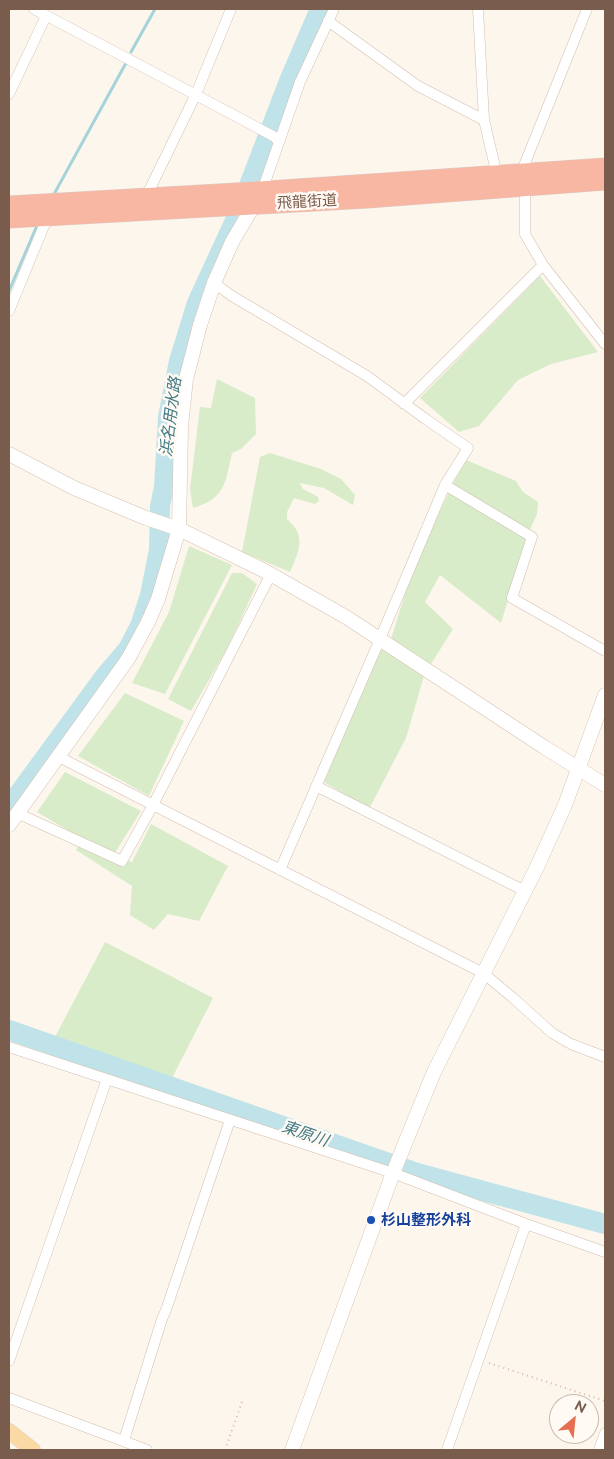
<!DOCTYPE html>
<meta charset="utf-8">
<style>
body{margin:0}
#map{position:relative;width:614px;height:1459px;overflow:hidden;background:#fdf6ec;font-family:Raleway,sans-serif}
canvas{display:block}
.frame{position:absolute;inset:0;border:10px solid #7a5c4d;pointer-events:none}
.north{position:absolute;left:549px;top:1394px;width:50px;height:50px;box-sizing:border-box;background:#fffaf3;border:1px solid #cabbb1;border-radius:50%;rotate:28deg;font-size:14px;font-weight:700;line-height:20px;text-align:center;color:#7a5c4d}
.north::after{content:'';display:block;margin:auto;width:18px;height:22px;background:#e76f51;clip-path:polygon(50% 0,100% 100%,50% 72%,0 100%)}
</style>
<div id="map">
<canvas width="614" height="1459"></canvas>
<div class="frame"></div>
<div class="north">N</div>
</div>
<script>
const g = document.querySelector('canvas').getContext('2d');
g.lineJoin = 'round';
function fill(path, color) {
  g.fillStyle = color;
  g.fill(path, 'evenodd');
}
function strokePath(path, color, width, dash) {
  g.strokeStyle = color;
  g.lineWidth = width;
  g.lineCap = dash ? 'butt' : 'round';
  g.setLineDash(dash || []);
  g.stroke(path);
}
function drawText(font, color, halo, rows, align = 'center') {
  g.font = font + ' Raleway,"Noto Sans JP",sans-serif';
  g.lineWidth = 5;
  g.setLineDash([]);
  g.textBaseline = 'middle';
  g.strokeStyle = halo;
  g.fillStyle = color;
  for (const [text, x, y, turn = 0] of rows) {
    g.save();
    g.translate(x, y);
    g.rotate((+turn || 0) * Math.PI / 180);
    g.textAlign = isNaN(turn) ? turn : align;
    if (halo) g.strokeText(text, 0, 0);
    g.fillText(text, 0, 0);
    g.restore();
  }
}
fill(new Path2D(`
 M540 276 598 352 551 364 518 380 479 426 459 432 420 398Z
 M217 379 255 398 256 434 241 449 232 453C225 483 226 498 193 508L190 489 200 407 211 408Z
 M270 453 321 469 341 479 355 495 353 505 324 488 300 483 303 489 318 497 319 501 315 504 294 498 287 512V519C307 536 299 551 290 572L242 552 260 457Z
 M466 460 516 481 523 492 538 502 537 514 528 534 501 623 440 575 425 602 453 629 431 664 391 639 414 565 455 480Z
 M189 546 232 565 165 694 132 683 169 612Z
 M232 573H242L257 584 228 647 191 711 168 699Z
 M381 649 424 676 406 738 369 809 324 782Z
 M125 693 184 721 149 796 78 756Z
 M65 772 141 811 113 856 132 862 151 824 228 866 199 921 168 914 154 930 130 915 132 886 76 850 79 845 108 854 37 812Z
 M105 942 213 998 172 1078 55 1037Z`), '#d8ecc9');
strokePath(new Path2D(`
 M131 52 155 9
 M53 196 126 63
 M9 291 38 223`), '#a5d3da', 3);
strokePath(new Path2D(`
 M9 807 105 676 128 649 140 626 150 595 159 550 160 506 164 487 168 417 179 361 197 303 238 214 289 81 320 9
 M9 1030 417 1173 605 1224`), '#bfe3e8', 20);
const street = new Path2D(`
 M34 9 275 137 279 143
 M478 9 484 120 497 175
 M328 21 418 86 484 120
 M9 94 46 16
 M521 173 587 9
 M525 187V234L543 265 605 344
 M262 191 300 82 334 9
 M146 197 196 94 231 9
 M214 283 232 296 367 376 427 420 468 448 445 485 380 639 280 870
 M9 311 48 216
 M404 404 543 265
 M445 485 532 537 512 598 605 651
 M57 756 483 973 512 997 552 1033 571 1044 605 1057
 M316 786 525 891
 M17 813 122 861 153 805 271 574
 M9 1047 393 1173 526 1224 605 1252
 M9 1361 107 1079
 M9 1398 147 1450
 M124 1440 162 1319 166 1310 230 1120
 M447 1450 526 1224
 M599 1450 605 1433`);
const secondary = new Path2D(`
 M9 454 74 488 146 518 179 529 265 571 346 617 544 747 605 785
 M9 825 128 659 148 622 158 599 179 529 181 426 186 379 200 325 214 283 232 242 258 198
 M292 1450 393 1173 434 1072 537 867 565 805 605 695`);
const primary = new Path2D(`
 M9 1431 33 1450`);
const highway = new Path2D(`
 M9 205 253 191 605 167
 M9 219 368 199 605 181`);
strokePath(street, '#d1beb0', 11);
strokePath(secondary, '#d6c0b0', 15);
strokePath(primary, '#dad1cd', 16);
strokePath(highway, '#dad1cd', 19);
strokePath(new Path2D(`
 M489 1363 605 1401
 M225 1450 243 1399`), '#d9b8a5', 2, [1, 4]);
strokePath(street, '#fff', 10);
strokePath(secondary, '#fff', 14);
strokePath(primary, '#fbd9a5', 15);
strokePath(highway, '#f7b7a3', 18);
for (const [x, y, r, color] of [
 [371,1220,5,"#1a4fb4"]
]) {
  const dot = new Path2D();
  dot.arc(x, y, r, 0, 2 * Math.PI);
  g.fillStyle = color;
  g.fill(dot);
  strokePath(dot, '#fffaf3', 2);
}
drawText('15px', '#7a5c4d', '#fffaf3', [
 ["飛龍街道",307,202,-3]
]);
drawText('bold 15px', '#164399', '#fffaf3', [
 ["杉山整形外科",381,1220]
], 'left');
drawText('italic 16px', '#437c86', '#fffaf3', [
 ["浜名用水路",171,417,-83],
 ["東原川",305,1134,19]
]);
</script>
